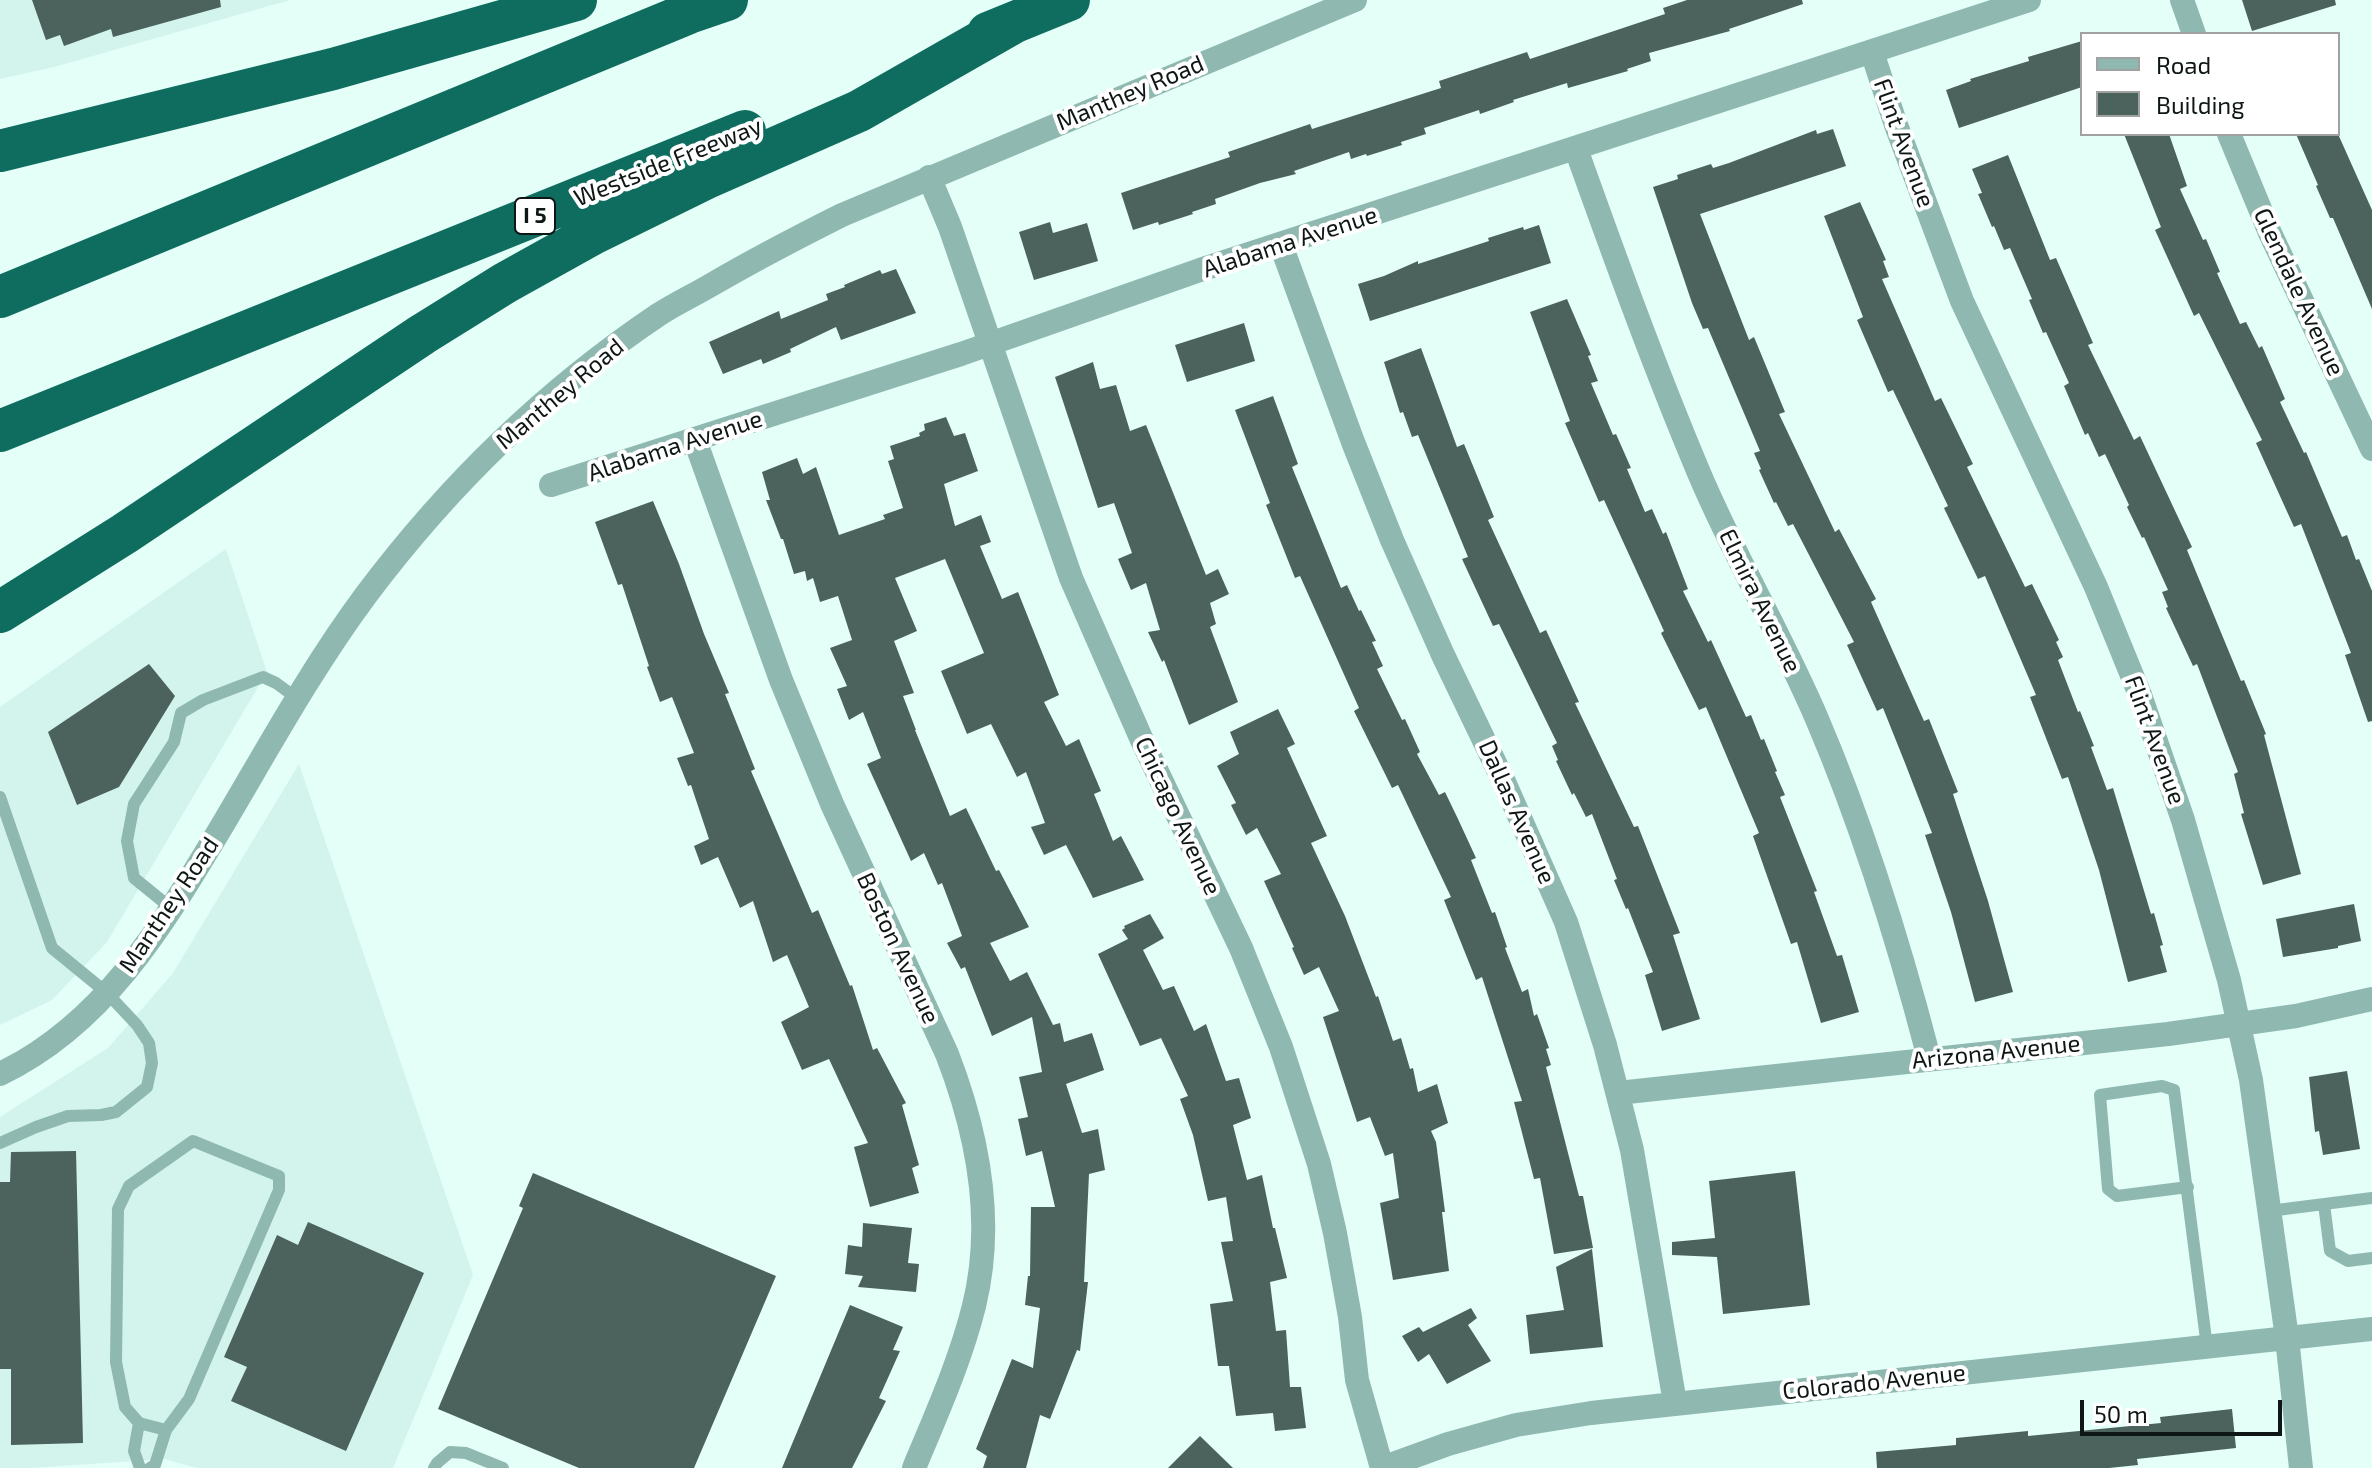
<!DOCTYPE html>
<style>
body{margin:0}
#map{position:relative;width:2372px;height:1468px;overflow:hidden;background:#e4fef8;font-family:"Exo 2",sans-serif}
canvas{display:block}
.legend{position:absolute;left:2080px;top:32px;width:260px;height:104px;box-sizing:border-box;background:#fff;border:2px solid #9fa2a1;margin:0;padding:10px 14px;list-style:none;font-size:24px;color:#0e1715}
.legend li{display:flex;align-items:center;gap:16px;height:40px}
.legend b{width:40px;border:2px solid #9fa2a1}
.scale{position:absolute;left:2080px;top:1400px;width:202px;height:36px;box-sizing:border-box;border:4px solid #0e1715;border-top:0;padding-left:10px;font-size:24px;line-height:28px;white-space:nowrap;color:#0e1715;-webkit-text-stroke:6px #fff;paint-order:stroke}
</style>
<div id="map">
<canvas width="2372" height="1468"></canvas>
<ul class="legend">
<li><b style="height:10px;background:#8fb9b0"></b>Road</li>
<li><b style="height:22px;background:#4c625d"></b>Building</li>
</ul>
<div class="scale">50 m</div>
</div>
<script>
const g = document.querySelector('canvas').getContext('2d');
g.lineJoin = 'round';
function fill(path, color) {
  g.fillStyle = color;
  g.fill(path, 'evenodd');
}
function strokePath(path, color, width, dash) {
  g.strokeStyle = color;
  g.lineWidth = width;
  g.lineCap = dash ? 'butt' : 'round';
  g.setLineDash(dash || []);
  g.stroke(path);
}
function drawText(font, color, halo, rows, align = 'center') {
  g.font = font + ' "Exo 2",sans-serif';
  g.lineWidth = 8;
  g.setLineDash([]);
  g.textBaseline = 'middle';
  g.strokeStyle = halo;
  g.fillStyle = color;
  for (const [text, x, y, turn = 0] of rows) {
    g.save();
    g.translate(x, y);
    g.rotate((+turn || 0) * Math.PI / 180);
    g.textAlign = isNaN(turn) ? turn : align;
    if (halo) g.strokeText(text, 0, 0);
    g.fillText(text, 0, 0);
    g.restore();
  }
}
fill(new Path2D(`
 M0 0H290L54 67 0 79Z
 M226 549 267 672 107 942 52 1000 0 1025V707Z
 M299 764 473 1275 393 1468H197L164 1459 31 1468H0V1117L108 1048 173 973Z`), '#d2f4ec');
fill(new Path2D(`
 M32 0H220L221 7 113 37 111 29 64 46 60 35 46 40Z
 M1687 0H1802L1803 4 1729 29 1730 31 1649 53 1651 61 1627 69 1628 71 1568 88 1567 83 1513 100 1514 102 1480 114 1479 110 1424 128 1426 134 1401 142 1402 145 1367 156 1366 154 1351 159 1349 152 1294 171 1296 174 1260 183 1215 199 1216 204 1192 212 1193 214 1159 225 1158 222 1133 230 1121 193 1230 157 1228 152 1310 124 1312 129 1441 88 1439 81 1527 52 1530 59 1665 14 1663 8Z
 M2242 0H2335L2336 5 2252 31Z
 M2082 41V87L1959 128 1946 90 1971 81 1970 79 2029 61 2028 57Z
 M1833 129 1846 166 1700 214 1749 340 1754 337 1785 412 1779 414 1835 532 1839 529 1876 599 1871 602 1924 721 1929 719 1958 792 1953 794 1988 901 2013 992 1975 1002 1951 912 1925 835 1932 833 1905 763 1883 708 1877 711 1847 645 1854 642 1793 524 1788 526 1776 502 1774 503 1759 470 1761 469 1754 453 1760 451 1708 328 1703 329 1692 303 1653 187 1678 179 1677 175 1711 164 1713 168 1729 163 1816 130 1817 134Z
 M2124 134H2169L2187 186 2180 189 2203 240 2206 239 2220 272 2217 273 2240 324 2246 322 2259 348 2262 346 2285 399 2280 402 2304 453 2306 452 2342 537 2347 535 2356 560 2359 559 2372 591V721L2368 722 2345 655 2351 653 2301 524 2294 527 2256 443 2262 440 2199 313 2194 316 2155 230 2161 227Z
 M2296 134H2338L2372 210V309L2333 218H2330L2316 186 2318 185Z
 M2008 155 2050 260 2056 258 2093 343 2088 345 2134 440 2140 436 2192 547 2187 550 2241 681 2244 680 2266 734 2264 735 2301 874 2263 885 2241 814 2244 813 2234 774 2238 772 2197 664 2193 666 2166 608 2168 607 2162 592 2168 590 2144 537 2142 538 2127 507 2129 505 2105 454 2099 457 2088 433 2085 435 2064 386 2069 383 2046 332 2043 333 2029 300 2032 299 2010 248 2004 250 1994 226 1992 227 1978 194 1982 193 1972 169Z
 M1860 202 1886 260 1883 261 1889 277 1882 279 1935 401 1941 398 1973 464 1967 467 2025 587 2032 584 2059 640 2056 642 2063 657 2058 660 2078 712 2080 711 2094 746 2091 747 2107 790 2113 788 2151 914 2154 913 2163 945 2160 946 2167 972 2128 982 2099 870 2068 777 2062 779 2030 697 2036 695 1985 576 1978 579 1944 508 1948 506 1893 390 1888 392 1857 320 1863 317 1824 216Z
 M1050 222 1053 233 1087 223 1098 261 1034 280 1019 232Z
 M1539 225 1551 263 1370 321 1358 284 1384 276 1418 261V264L1489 241 1488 238 1523 227 1524 230Z
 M896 269 916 313 841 340 836 327 790 349 791 352 763 364 761 359 723 374 709 342 779 311 781 319 828 300 826 294 845 287 844 285 880 270 882 274Z
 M1567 299 1591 355 1588 356 1598 381 1591 383 1613 435 1616 434 1631 468 1627 469 1645 512 1652 509 1663 534 1666 532 1688 589 1683 591 1708 642 1711 640 1746 717 1751 715 1761 740 1764 739 1777 771 1775 772 1785 795 1780 797 1817 891 1814 892 1837 956 1842 955 1859 1012 1821 1023 1797 942 1791 944 1753 836 1759 833 1706 707 1699 710 1661 633 1664 631 1604 500 1599 502 1565 423 1570 421 1530 312Z
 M1244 323 1255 361 1187 382 1175 345Z
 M1421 348 1457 447 1464 444 1494 517 1488 520 1540 633 1546 630 1579 702 1575 703 1634 827 1638 826 1680 933 1673 935 1700 1019 1662 1031 1645 975 1653 972 1628 908 1626 909 1614 880 1617 879 1592 814 1586 817 1574 793 1572 795 1556 761 1558 760 1552 746 1557 743 1499 624 1493 626 1462 559 1468 557 1418 435 1412 437 1403 412 1400 413 1384 362Z
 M1093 362 1100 389 1116 385 1130 431 1146 425 1206 575 1218 569 1229 594 1210 603 1216 624 1210 627 1238 702 1189 725 1164 660 1162 662 1148 632 1160 630 1146 583 1131 590 1118 559 1132 553 1114 503 1098 508 1055 377Z
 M1273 396 1298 464 1292 467 1341 588 1347 585 1359 611 1361 610 1376 641 1372 642 1383 666 1377 669 1402 720 1405 719 1420 752 1417 754 1439 795 1445 792 1458 819 1476 858 1471 860 1492 913 1495 912 1507 947 1505 948 1522 992 1528 989 1534 1016 1537 1014 1549 1048 1546 1049 1551 1065 1546 1067 1579 1196H1583L1593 1248 1554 1254 1540 1178 1534 1179 1514 1102 1522 1101 1482 977 1476 980 1444 900 1451 897 1398 785 1392 788 1354 711 1359 708 1300 576 1295 578 1266 505 1270 503 1235 410Z
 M946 417 954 436 965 433 978 471 944 484 955 526 981 515 991 542 980 546 1002 599 1018 592 1059 695 1044 702 1066 746 1079 739 1101 791 1094 794 1113 841 1121 836 1144 880 1093 898 1066 845 1044 855 1031 827 1045 823 1026 772 1017 777 991 724 967 734 941 671 984 653 945 559 895 578 917 631 894 641 914 693 903 696 916 730H915L950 816 966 808 996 871 999 870 1029 927 990 943 1010 981 1027 972 1053 1025 1060 1023 1064 1042 1092 1033 1104 1070 1066 1084 1082 1133 1098 1129 1105 1170 1089 1174 1084 1282H1088L1080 1351 1077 1350 1050 1419 1040 1415 1026 1468H983L987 1456 976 1449 1012 1359 1033 1368 1040 1308 1025 1305 1028 1276H1030L1031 1207H1055L1042 1151 1026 1156 1018 1119 1028 1117 1019 1077 1042 1072 1032 1017 992 1036 965 967 961 969 947 943 962 936 942 883 938 885 924 853 911 861 867 764 881 758 863 712 849 720 837 689 847 686 830 648 852 640 838 596 820 602 813 578 807 581 805 571 794 574 783 539H781L766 500H770L762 472 797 458 803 474 816 467 839 535 885 519 883 515 903 508 888 461 894 459 890 446 920 436 919 433 925 430 924 424Z
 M653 501 679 564 704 634 729 693 725 694 755 769 751 771 812 913 818 910 850 986 852 985 873 1050 877 1048 906 1103 902 1105 919 1165 912 1168 919 1193 870 1207 854 1147 868 1143 829 1059 802 1070 781 1022 809 1007 787 955 773 962 753 901 740 908 718 857 701 865 694 846 709 839 691 785 688 786 677 758 694 753 672 697 660 702 647 667 649 666 622 584 618 585 595 522Z
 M149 664 175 696 119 787 77 805 48 732Z
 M1278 709 1295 744 1287 748 1327 836 1311 843 1345 916 1376 997 1378 996 1393 1041 1401 1038 1410 1069 1413 1068 1418 1092 1437 1084 1448 1123 1431 1131 1436 1142 1445 1212H1442L1449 1271 1393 1280 1380 1203 1399 1198 1393 1153 1385 1156 1370 1117 1357 1122 1323 1017 1339 1011 1319 967 1304 975 1292 948 1294 947 1264 881 1281 874 1257 828 1246 835 1231 805 1236 803 1217 766 1239 754 1230 732Z
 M2354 904 2361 941 2338 946V948L2283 957 2276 919Z
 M1150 914 1164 938 1143 950 1163 990 1174 986 1194 1031 1206 1024 1226 1081 1239 1078 1251 1118 1233 1125 1247 1180 1262 1175 1273 1228H1275L1287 1278 1270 1282 1276 1331 1286 1330 1290 1387H1301L1306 1428 1275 1431 1273 1413 1236 1416 1229 1366H1218L1210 1304 1233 1301 1221 1242 1233 1241 1226 1197 1208 1201 1193 1135 1180 1099 1188 1096 1161 1038 1140 1046 1098 954 1128 939 1122 930 1125 928 1124 926Z
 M2347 1071 2360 1149 2323 1155 2319 1131 2315 1132 2309 1077Z
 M76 1151 83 1443 11 1445V1369H0V1182H10L11 1152Z
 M1795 1171 1810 1305 1723 1314 1717 1257 1672 1255V1242L1715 1238 1709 1181Z
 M533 1173 776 1276 694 1468H579L438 1409 523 1208 519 1206Z
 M308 1222 424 1273 346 1451 231 1401 247 1367 224 1357 277 1235 298 1245Z
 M863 1223 912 1228 908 1263 919 1264 916 1292 858 1287 863 1276 845 1274 848 1245 862 1247Z
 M1592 1249 1603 1347 1530 1354 1526 1315 1564 1310 1556 1267Z
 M850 1305 903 1327 893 1350 900 1351 879 1398 886 1401 852 1468H782Z
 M1471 1308 1477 1318 1468 1325 1491 1361 1447 1384 1429 1354 1418 1362 1402 1336 1419 1327 1423 1332Z
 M2232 1409 2236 1448 2137 1459 2138 1465 2109 1468H1877L1876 1452 1956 1445V1438L2028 1431V1436L2161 1423 2160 1417Z
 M1200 1436 1233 1468H1168Z`), '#4c625d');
strokePath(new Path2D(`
 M0 797 52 948 107 993 137 1025 149 1043 152 1063 147 1087 116 1112 101 1115 68 1116 36 1127 0 1143
 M171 908 134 878 127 841 134 804 174 742 181 713 203 700 263 677 276 683 298 699
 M193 1141 279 1176V1190L189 1399 166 1430 139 1423 125 1407 116 1362 118 1209 129 1186Z
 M2188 1187 2117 1196 2108 1189 2100 1095 2162 1086 2174 1090 2207 1347
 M2324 1204 2330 1251 2348 1261 2372 1258
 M2269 1211 2372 1198
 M139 1423 134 1451 140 1468
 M150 1468 155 1465 166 1430
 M434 1468 437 1463 450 1452 466 1453 503 1468`), '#8fb9b0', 12);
strokePath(new Path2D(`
 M2182 0 2194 34
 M1872 52 1896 125 1962 301 2096 587 2140 695 2183 820 2229 980 2251 1080 2287 1338 2301 1468
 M2229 134 2270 233 2372 449
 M1576 149C1615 258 1654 366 1699 473 1734 556 1781 635 1817 719 1864 829 1899 943 1929 1058
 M929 177 950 227 1071 578 1141 738 1241 948 1281 1047 1319 1164 1335 1233 1350 1317 1357 1380 1382 1468
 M1281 245 1353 442 1392 540 1443 655 1505 784 1566 922 1605 1045 1632 1150 1675 1403
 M695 440 781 680 832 804 947 1054C978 1134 995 1221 974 1306 960 1362 936 1415 914 1468
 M551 485 961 354 1200 270 2029 0
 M0 1074C104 1024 162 926 219 831 266 752 311 669 366 595 447 487 545 391 658 315 675 304 694 295 711 285 754 260 798 237 842 215L1355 0
 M1618 1093 2168 1034 2296 1016 2372 999
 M1382 1468 1448 1444 1516 1425 1591 1413 2372 1329`), '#8fb9b0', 24);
strokePath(new Path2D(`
 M988 33 1069 0
 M0 151 333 69 576 0
 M0 297 689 13 727 0
 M0 431 745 131
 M0 612 124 534 423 334 505 283 593 234 709 177 859 111 1015 22`), '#0f6d5f', 42);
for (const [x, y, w] of [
 [535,216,40]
]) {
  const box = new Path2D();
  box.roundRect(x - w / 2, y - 18, w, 36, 6);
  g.fillStyle = '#fff';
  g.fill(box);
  strokePath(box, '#0e1715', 2);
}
drawText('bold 22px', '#0e1715', null, [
 ["I 5",535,216]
]);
drawText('24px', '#0e1715', '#fff', [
 ["Manthey Road",1130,93,-23],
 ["Flint Avenue",1904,143,70],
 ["Westside Freeway",668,162,-22],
 ["Alabama Avenue",1290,242,-18],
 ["Glendale Avenue",2299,292,65],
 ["Manthey Road",560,394,-40],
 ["Alabama Avenue",675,446,-18],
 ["Elmira Avenue",1760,601,64],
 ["Flint Avenue",2155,740,70],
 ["Dallas Avenue",1517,812,66],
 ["Chicago Avenue",1178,816,65],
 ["Manthey Road",169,905,-56],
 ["Boston Avenue",898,948,65],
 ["Arizona Avenue",1996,1052,-6],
 ["Colorado Avenue",1874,1382,-6]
]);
</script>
